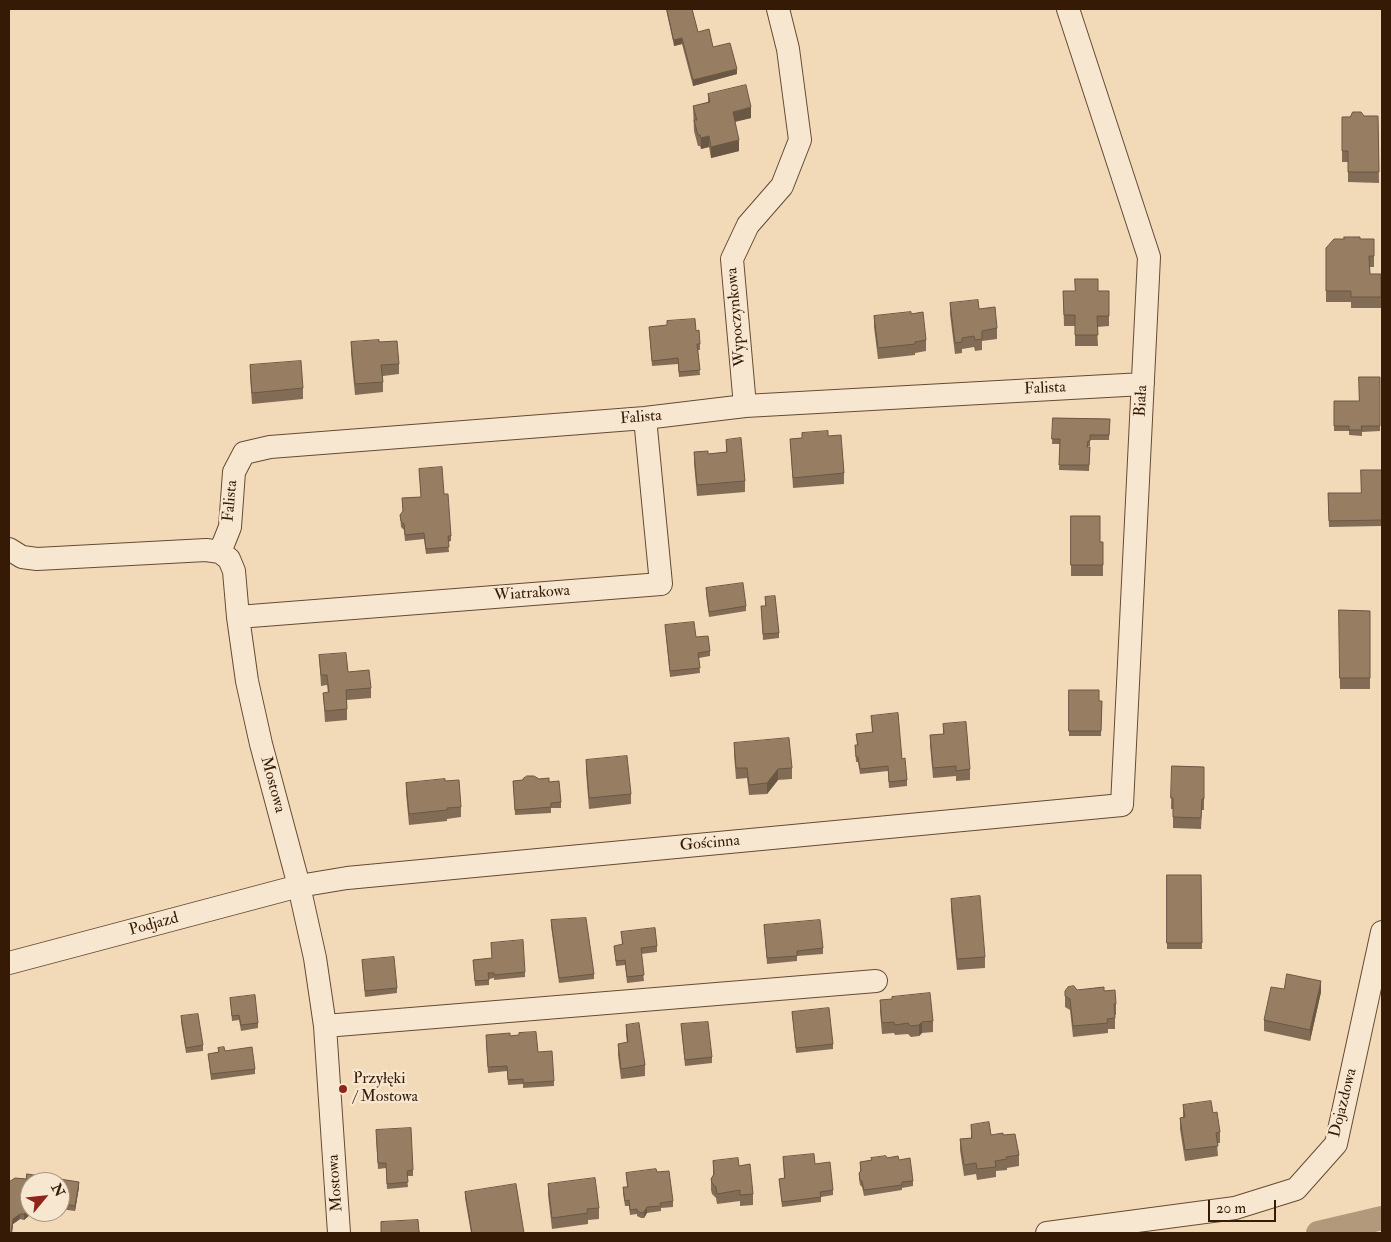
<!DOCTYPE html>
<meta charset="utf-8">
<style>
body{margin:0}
#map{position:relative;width:1391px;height:1242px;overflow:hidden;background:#f2dab8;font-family:"IM FELL Double Pica",serif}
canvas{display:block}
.frame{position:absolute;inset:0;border:10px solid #351b06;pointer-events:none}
.north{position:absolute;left:20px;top:1172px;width:50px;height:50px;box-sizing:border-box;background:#f7e7d1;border:1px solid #a99580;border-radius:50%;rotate:62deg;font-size:14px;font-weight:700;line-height:20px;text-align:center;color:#351b06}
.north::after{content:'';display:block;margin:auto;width:18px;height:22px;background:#8f2418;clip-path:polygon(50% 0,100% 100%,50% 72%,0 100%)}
.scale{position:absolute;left:1208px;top:1200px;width:68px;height:22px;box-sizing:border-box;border:2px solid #351b06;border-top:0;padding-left:6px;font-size:15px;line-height:18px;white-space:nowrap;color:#351b06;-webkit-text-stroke:4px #f7e7d1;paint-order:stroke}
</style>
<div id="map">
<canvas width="1391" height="1242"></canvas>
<div class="frame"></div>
<div class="north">N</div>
<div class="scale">20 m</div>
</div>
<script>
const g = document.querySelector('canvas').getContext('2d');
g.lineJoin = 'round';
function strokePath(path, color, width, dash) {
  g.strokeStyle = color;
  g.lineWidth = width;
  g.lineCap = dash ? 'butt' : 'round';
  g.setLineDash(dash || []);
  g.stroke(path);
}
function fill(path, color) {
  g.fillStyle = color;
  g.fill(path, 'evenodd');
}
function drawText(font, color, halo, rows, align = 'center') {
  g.font = font + ' "IM FELL Double Pica",serif';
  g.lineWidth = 4.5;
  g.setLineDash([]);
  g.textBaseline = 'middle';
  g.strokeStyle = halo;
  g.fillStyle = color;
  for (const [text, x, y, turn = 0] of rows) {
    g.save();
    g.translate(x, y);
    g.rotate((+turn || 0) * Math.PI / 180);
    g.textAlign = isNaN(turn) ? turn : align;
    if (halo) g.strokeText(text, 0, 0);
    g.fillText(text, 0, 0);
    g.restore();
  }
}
strokePath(new Path2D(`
 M1318 1233 1382 1218`), '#b2997b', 24);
const street = new Path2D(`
 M745 406 732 259 748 225 782 186 800 140 788 49 778 9
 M9 549 22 557 37 559 206 550 220 552 229 559 234 571 238 617 247 681 261 744 299 886 315 958 325 1026 339 1233
 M220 552 230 527 234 472 244 453 270 447 645 418 745 406 1143 384
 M238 617 661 584 645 418
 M9 963 299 886 347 878 1122 805 1149 257 1068 9
 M325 1026 876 981
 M1047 1233 1235 1208 1296 1189 1336 1144 1382 932`);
strokePath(street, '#644b32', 24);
strokePath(street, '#f7e7d1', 22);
fill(new Path2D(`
 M666 9H692L698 32 713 47 737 74 693 86 682 44 674 46Z
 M708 94 751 118 735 122 739 151 711 158 709 147 701 149 700 146H698L694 131 693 106 708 102Z
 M1378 116 1379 183 1348 182V162H1342V117Z
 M1360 239H1374V267H1370V274H1381V308H1351V302H1326V248Z
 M1063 291H1109V326L1097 327 1098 346H1075V326H1064Z
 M950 303 979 309 997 328V339L982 341V350L975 351 974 347 962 349V353L955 354 950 314Z
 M911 314 926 340V351L915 353V355L878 359 874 327V316Z
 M649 327 696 331 700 344V350H698L700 375 679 377 678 364 652 366Z
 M351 342H379L399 364V374L383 376V392L355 395 351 353Z
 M250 365 303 388V399L252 404 250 376Z
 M1380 377V431L1362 432V436L1349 435V431H1334V401H1359Z
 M1053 418 1110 419 1109 440H1090V446H1088V447H1090L1089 471 1059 470 1060 444H1052Z
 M802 433 828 436 844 473V484L793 488 790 439 802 438Z
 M726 440 745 481V492L697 496 694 463V452L708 454 726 452Z
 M419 469 444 494 451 536V541L448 542 449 552 426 554 424 539 405 541 404 530 401 527 400 515 403 512 402 498 421 497Z
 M1382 470V526L1329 527 1328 493H1361Z
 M1071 516 1100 542H1103V576H1071Z
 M706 588 746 606V611L709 617 706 594Z
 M765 597 779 633V638L763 640 761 606H765Z
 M1339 610 1370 611V689H1340Z
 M665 625 696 637 710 651V656L699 658 700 673 670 677Z
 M319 655 348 672 371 688V698L347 700V720L325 722 323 693H328L327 685 321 686Z
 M1069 690 1099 701H1102L1101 736H1069Z
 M871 716 902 759 907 780V786L889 788 888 771 860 774 858 762H856L855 745H857L856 734 872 732Z
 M943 724 970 769V780L956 781V776L933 778 930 745V735L943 734Z
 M734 743 792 768V779L778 780 767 794 749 795 747 778 736 779 734 754Z
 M586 760 631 794V804L589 809 586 771Z
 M1172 766 1204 767V810H1202L1201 829 1173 828V809H1171Z
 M539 779 549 782 561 802V808H551V813L515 815 513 781Z
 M445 781 461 807V817L447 819V821L409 825 406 793V783Z
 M1167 875H1201L1202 949H1167Z
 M951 899 985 957V968L957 970 951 910Z
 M551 920 594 974V979L559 983 551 926Z
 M764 925 823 948V954L797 956V961L767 964Z
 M621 932 657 946V952L641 954 644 981 627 983 625 965 616 966 614 946 622 945Z
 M491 943 525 972V977L494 980V978L489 979V985L475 986 473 960 492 958Z
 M362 960 397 988V993L365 997Z
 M1284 989 1321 992 1310 1041 1264 1031V1020Z
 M1077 990 1104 991 1116 1004V1015H1115V1029H1108V1033L1073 1037 1070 1010 1065 1007V991Z
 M230 998 258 1023V1028L241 1031 239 1020 232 1021Z
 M880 1000 933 1021V1032L922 1033 919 1036 911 1037 908 1034 895 1035 894 1033 882 1034 880 1011Z
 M792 1012 833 1044V1049L796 1053Z
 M181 1016 203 1045V1051L186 1053 181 1022Z
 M681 1024 712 1057V1063L685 1066Z
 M626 1025 645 1065V1076L621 1079 618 1055V1044L627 1043 626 1035Z
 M486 1041 538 1052 554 1081V1086L523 1088V1084L508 1085 507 1071 488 1073Z
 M218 1048 255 1069V1074L211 1080 208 1054 218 1052Z
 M1183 1105 1213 1113 1220 1132V1143H1217L1218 1156 1185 1161 1180 1129V1118L1183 1117Z
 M971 1125 991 1135H1003L1019 1155V1166L1007 1168V1170L996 1171V1177L977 1180 976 1174 964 1176 960 1150V1139L971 1138Z
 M376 1136 413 1170V1176H407L408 1187 387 1189 386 1168 378 1169Z
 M783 1157 815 1164 833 1190V1195L821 1197V1202L782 1207 779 1179 784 1178Z
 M887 1158 899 1160 913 1181V1186L902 1188V1190L864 1196 862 1187 860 1185 859 1179V1173L860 1171V1162Z
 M713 1161 739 1166 753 1194V1205L740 1206V1201L717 1204 716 1198 712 1194 711 1190V1179L713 1176Z
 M657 1172 673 1201V1207L661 1208V1211L647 1213 644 1218H641L637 1216V1214L630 1215 629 1206H625L623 1193V1187H627L626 1173Z
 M27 1174 79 1182V1187L75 1211 60 1209V1182H30V1212H31V1214L24 1220 20 1219 13 1224 12 1233H9V1182L15 1178 26 1179Z
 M548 1184 599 1208V1219L588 1220V1224L552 1229 548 1195Z
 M465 1192 524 1233H471L465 1198Z`), '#826c55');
fill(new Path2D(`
 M682 38V44L674 46V40Z
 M737 69V74L693 86V80Z
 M751 107V118L733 122V112Z
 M709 136V147L701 149V138Z
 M739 140V151L711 158V147Z
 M778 769V780L767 794V783Z
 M1321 981V992L1310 1041V1030Z
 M922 1022V1033L919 1036V1025Z
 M79 1182V1187L75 1211V1206Z
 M647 1207V1213L644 1218V1212Z
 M30 1210V1212H31V1214L24 1220V1214Z
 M20 1214V1219L13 1224 12 1233H11L13 1219Z`), '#6a5845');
const building = new Path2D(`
 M667 9H692L698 32 709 29 713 47 730 43 737 69 693 80 682 38 674 40Z
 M746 85 751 107 733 112 739 140 711 147 709 136 701 138 700 135H698L694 120H697L693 106 710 102 708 94Z
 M1353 112H1361L1364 116H1378L1379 172H1348V151H1342V117H1350Z
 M1344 237H1360V239H1374V256H1369L1370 274H1381V297H1351V291H1326V248L1334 239H1344Z
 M1075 279H1098V291H1109V316H1097L1098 335H1075V315H1064L1063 291H1075Z
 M978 300 979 309 995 307 997 328 982 331V339L975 340 974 336 962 338V342L955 343 950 303Z
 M911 312V314L923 312 926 340 915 342V344L878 348 874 316Z
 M695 319 696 331 699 330 700 344H697L700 370 679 372 678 358 652 361 649 327 667 325V321Z
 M379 340V342L397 341 399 364 381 365 383 382 355 384 351 342Z
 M301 361 303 388 252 393 250 365Z
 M1359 377H1380V426H1361L1362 430H1349V426H1334V401H1359Z
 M1053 418 1110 419 1109 435H1090V441H1088L1087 447H1090L1089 465H1059L1060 439H1052Z
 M828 431V436L841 435 844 473 793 478 790 439 802 438V433Z
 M741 438 745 481 697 485 694 452 708 451V454L727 452 726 440Z
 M442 467 444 494H448L451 536H448L449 547 426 549 424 533 405 535 404 524 401 521 400 515 403 511 402 498 421 497 419 469Z
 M1361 470H1382V520L1329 521 1328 493H1361Z
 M1071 516H1100V542H1103V565H1071Z
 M743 583 746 606 709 612 706 588Z
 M775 596 779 633 763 634 761 606H766L765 597Z
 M1339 610 1370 611V678H1340Z
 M694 622 696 637 708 636 710 651 698 653 700 668 670 671 665 625Z
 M346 653 348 672 369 670 371 688 346 690 347 709 325 711 323 693 329 692 327 675H321L319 655Z
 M1069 690H1099V701H1102L1101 731H1069Z
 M898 713 902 759 905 758 907 780 889 782 888 766 860 769 858 757H856L855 745H858L856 734 873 732 871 716Z
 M966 722 970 769 956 771V766L933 768 930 735 944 734 943 724Z
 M789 738 792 768 778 769 767 783 749 785 747 768H736L734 743Z
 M627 756 631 794 589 798 586 760Z
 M1172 766 1204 767V799H1202L1201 818 1173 817V798H1171Z
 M527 776H534L539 779 549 778V782L559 781 561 802 551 803V807L515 810 513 781 523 780V779Z
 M445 779V781L459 780 461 807 447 808V810L409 814 406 783Z
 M1167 875H1201L1202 943H1167Z
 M980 896 985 957 957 959 951 899Z
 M586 918 594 974 559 978 551 920Z
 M820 920 823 948 797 951V956L767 958 764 925Z
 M655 928 657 946 641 948 644 975 627 977 625 960 616 961 614 946 623 944 621 932Z
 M523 940 525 972 494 975V973H488L489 980 475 981 473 960 492 958 491 943Z
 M394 957 397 988 365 991 362 960Z
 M1287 974 1321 981 1310 1030 1264 1020 1271 987 1284 989Z
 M1074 986 1077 990 1104 987V991L1115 990 1116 1004H1114L1115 1018 1107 1019 1108 1023 1073 1026 1070 999 1065 996V991L1068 987Z
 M930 993 933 1021 922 1022 919 1025 911 1026 908 1023 895 1025 894 1022 882 1023 880 1000 892 999V997Z
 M255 995 258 1023 241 1025 239 1015 232 1016 230 998Z
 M829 1008 833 1044 796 1048 792 1012Z
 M198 1014 203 1045 186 1048 181 1016Z
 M708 1022 712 1057 685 1060 681 1024Z
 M639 1023 645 1065 621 1069 618 1044 628 1042 626 1025Z
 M536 1032 538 1052 552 1051 554 1081 523 1083V1079L508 1080 507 1066 488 1067 486 1035 510 1033V1036L519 1035V1033Z
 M224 1047 225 1051 252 1047 255 1069 211 1074 208 1054 219 1052 218 1048Z
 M1211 1101 1213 1113 1217 1112 1220 1132 1216 1133 1218 1146 1185 1150 1180 1118 1185 1117 1183 1105Z
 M989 1122 991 1135 1003 1133V1135L1015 1134 1019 1155 1006 1157 1007 1159 995 1161 996 1167 977 1169 976 1163 964 1165 960 1139 972 1138 971 1125Z
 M411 1128 413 1170 407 1171 408 1182 387 1184 386 1163H378L376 1130Z
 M814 1154 815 1164 830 1162 833 1190 820 1192 821 1197 782 1202 779 1179 785 1178 783 1157Z
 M886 1156 887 1158 898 1156 899 1160 910 1158 913 1181 902 1182V1185L864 1190 862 1181 860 1180 859 1173 861 1171 860 1162 872 1160 871 1158Z
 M738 1158 739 1166 750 1164 753 1194 740 1195V1190L717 1194 716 1187 712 1183 711 1179 714 1174 713 1161Z
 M656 1169 657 1172 669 1171 673 1201 660 1203 661 1206 647 1207 644 1212 641 1213 637 1211V1209L630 1210 629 1200 625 1201 623 1187H628L626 1173Z
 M27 1174 79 1182 75 1206 60 1203V1182H30V1210L24 1214H20L13 1219 11 1233H9V1182L15 1178 26 1179Z
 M595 1178 599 1208 587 1209 588 1213 552 1218 548 1184Z
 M516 1184 524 1233H472L465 1192Z
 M418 1220 419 1232H420V1233H381V1222Z`);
fill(building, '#977e63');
strokePath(building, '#6a5845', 1);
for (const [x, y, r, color] of [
 [343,1089,5,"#8f2418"]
]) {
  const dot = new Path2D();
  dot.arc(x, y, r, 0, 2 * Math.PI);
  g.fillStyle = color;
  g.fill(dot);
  strokePath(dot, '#f7e7d1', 2);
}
drawText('16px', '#351b06', '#f7e7d1', [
 ["Wypoczynkowa",737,317,-95],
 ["Falista",1045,389,-3],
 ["Biała",1142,401,-87],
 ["Falista",641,418,-5],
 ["Falista",231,501,-85],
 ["Wiatrakowa",532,594,-4],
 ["Mostowa",272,785,75],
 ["Gościnna",710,844,-5],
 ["Podjazd",154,925,-15],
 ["Dojazdowa",1344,1103,-76],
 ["Mostowa",336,1183,-94]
]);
drawText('16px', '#351b06', '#f7e7d1', [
 ["Przyłęki",353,1080],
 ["/ Mostowa",353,1098]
], 'left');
</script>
